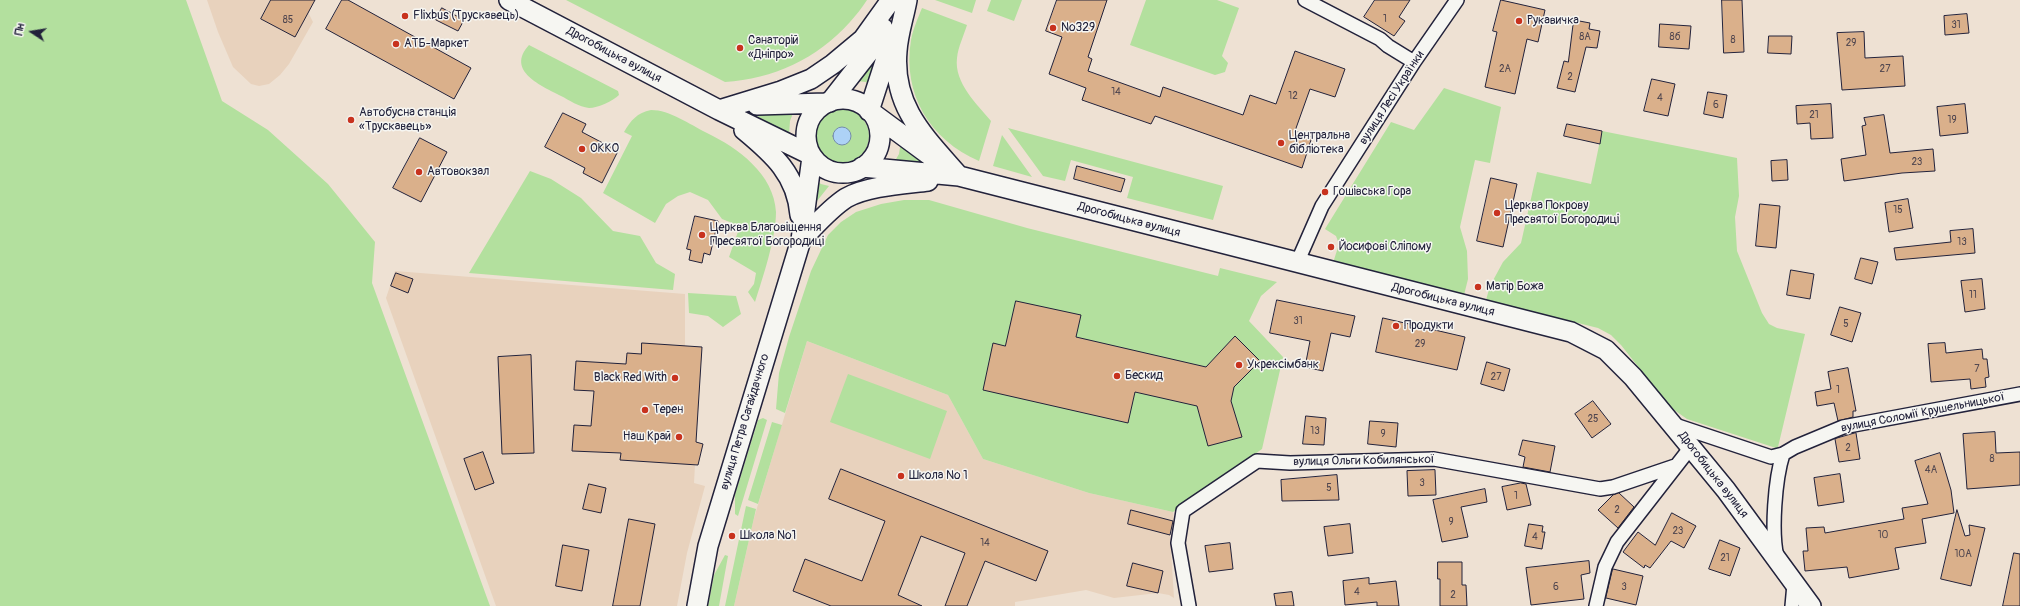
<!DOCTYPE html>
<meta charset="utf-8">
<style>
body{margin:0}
#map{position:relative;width:2020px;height:606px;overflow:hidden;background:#eee1d3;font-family:Pangolin,sans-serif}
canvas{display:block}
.north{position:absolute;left:12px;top:12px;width:40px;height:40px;-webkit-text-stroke:3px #f6f6f2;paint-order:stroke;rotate:282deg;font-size:11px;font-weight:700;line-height:16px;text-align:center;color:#22223b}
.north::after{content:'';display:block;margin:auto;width:14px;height:18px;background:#22223b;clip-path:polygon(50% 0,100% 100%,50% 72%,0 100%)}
</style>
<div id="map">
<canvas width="2020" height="606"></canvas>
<div class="north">Пн</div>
</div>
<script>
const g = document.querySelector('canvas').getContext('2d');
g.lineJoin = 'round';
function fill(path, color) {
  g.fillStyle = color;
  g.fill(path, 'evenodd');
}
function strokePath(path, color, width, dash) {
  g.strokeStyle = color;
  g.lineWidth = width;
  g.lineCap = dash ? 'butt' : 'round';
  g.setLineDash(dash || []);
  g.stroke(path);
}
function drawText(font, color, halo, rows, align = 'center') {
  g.font = font + ' Pangolin,sans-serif';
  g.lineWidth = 3;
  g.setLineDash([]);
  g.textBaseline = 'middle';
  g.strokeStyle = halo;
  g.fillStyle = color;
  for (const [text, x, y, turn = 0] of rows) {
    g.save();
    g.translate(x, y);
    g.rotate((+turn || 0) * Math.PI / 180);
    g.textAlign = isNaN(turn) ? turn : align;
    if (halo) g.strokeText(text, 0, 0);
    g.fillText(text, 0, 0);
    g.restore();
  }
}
fill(new Path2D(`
 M207 0H315L308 12 313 22 289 64 280 75 269 84 259 86 251 84 233 67 218 32Z
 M395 271 685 294V346L702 347 696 442 703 444 698 465H695L694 483 705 486 687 553 677 606H496L386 298Z
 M807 341 948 395 983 459 1089 493 1173 512 1174 521 1170 535 1174 598 1169 595 1158 593 1114 598 1086 590 1015 602V606H734L754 518Z`), '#e8d2bd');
fill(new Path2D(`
 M0 0H186L222 101 268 130 328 184 375 242 372 283 490 606H0Z
 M566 0H867C862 8 856 15 850 22 817 59 773 79 725 82Z
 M935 0H976L972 13Z
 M991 0H1022L1014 21 987 11Z
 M1146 0H1217L1239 8 1222 56 1228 63 1225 72 1215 75 1130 45Z
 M922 8 967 25C964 35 958 47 957 58 954 83 977 104 991 121L979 161C930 140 902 94 911 40 913 29 918 18 922 8Z
 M529 45 618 91 619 95C613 101 598 108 589 108 579 107 569 100 561 96 542 86 505 71 529 45Z
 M875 62 873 88 866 82 857 81Z
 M1444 88 1501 107 1490 163 1475 160 1460 227 1467 251 1468 279 1464 295 1333 263 1339 244 1336 236 1325 229 1391 122 1414 130Z
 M795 108 790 121 789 135 747 110Z
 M815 136a27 27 0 1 1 54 0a27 27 0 1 1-54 0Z
 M651 110C670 110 689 124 707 133 738 148 774 174 776 212 776 238 763 277 755 302L748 292 754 284 756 273 729 257 740 226 722 219 708 200 690 192 678 196 666 204 655 223 603 193 632 136 624 132C631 120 637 113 651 110Z
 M1008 128 1223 186 1213 220 1127 198 1133 177 1071 160 1065 181 1043 176Z
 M1602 131 1737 158 1739 196 1735 217 1737 251 1762 313 1769 324 1777 328 1805 334 1778 447 1776 448 1687 419 1670 407 1621 345 1611 335 1598 328 1486 300 1490 286 1503 262 1521 243 1537 172 1591 184Z
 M1002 135 1032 177 993 166Z
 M901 141 931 167 892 166 899 154Z
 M530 171 551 179 581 198 613 231 640 236 656 263 675 274 673 290 469 273Z
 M814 179 821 184 829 186 813 206Z
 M904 200H929L1027 228 1218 276 1220 268 1277 282 1261 296 1249 321 1283 357 1262 449 1173 512 1089 493 983 459 948 395 807 341 785 413 776 409 779 373 789 337 811 271 828 235 841 222 856 212 881 204Z
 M688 293 736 296 741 314 723 327 708 316 689 313Z
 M848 374 947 411 930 459 830 422Z
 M763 418 767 420 738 516 735 514V495L758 420Z
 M772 422 782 425 758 504 748 500Z
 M746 506 756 509 734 606H725Z
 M725 555 728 556 719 606H708L714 575Z`), '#b3e09e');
const water = new Path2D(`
 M833 136a9 9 0 1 1 18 0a9 9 0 1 1-18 0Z`);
fill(water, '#add2f6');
strokePath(water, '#758cab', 1);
const building = new Path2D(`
 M271 0H315L295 37 261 19Z
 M342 0H348L471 68 454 99 326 29Z
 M1057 0H1107L1088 57 1092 59 1088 71 1160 97 1163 87 1243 115 1250 95 1276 104 1295 51 1345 69 1335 97 1310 89 1295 131 1312 137 1302 168 1155 116 1151 124 1082 100 1086 88 1049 74 1062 37 1046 31Z
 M1375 0H1410L1399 17 1405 21 1394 36 1364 17Z
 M1501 0 1545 10 1538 42 1527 39 1515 94 1485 87 1497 32 1493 31Z
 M1722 0H1742L1744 52 1724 53Z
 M442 8 464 20 458 31 436 20Z
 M1967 14 1969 33 1945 35 1944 16Z
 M1574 20 1590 23 1589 29 1600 31 1597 48 1586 47 1575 92 1557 88 1564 61 1568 62Z
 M1660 24 1691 26 1689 49 1659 47Z
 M1864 32 1865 58 1903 56 1905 86 1842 90 1837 33Z
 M1769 36H1792L1791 54 1768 53Z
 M1652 79 1675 84 1668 116 1644 111Z
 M1708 92 1727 95 1723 118 1704 114Z
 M1831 104 1833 138 1811 139 1810 123 1797 124 1796 106Z
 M1965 104 1968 133 1940 136 1937 107Z
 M563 113 586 124 582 132 618 151 602 183 583 173 585 168 545 147Z
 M1884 115 1890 153 1933 149 1935 171 1902 173 1844 181 1841 159 1866 155 1862 126 1866 125 1864 118Z
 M1567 124 1602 131 1600 144 1564 136Z
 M420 138 447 152 421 202 393 188Z
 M1787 160 1788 180 1772 181 1771 161Z
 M1077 166 1125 179 1121 192 1074 179Z
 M1491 178 1517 184 1503 247 1477 241Z
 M1908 199 1913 228 1889 232 1885 203Z
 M1760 204 1780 206 1776 248 1756 246Z
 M695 216 718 221 710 255 704 253 702 263 689 260 691 250 687 249Z
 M1973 229 1975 253 1896 260 1894 248 1951 242 1950 231Z
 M1861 258 1878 262 1872 284 1855 279Z
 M1791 270 1814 274 1810 299 1787 295Z
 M396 273 413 279 408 293 391 286Z
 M1982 279 1985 309 1965 312 1961 281Z
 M1277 300 1355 316 1350 337 1331 333 1323 371 1305 367 1310 341 1270 333Z
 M1016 301 1081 315 1076 337 1206 367 1235 336 1260 361 1234 387 1231 401 1242 437 1208 446 1197 406 1135 392 1128 423 983 390 993 343 1005 346Z
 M1840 307 1861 313 1852 342 1831 335Z
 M1383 318 1465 337 1457 370 1376 352Z
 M642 343 702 347 696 442 703 444 698 465 620 460 621 453 572 451 574 425 591 426 594 391 574 390 576 361 626 364 627 353 641 354Z
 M1945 343 1946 353 1982 349 1983 359H1987L1989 377 1985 378 1986 387 1971 389 1970 379 1931 382 1928 344Z
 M531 355 534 453 502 454 498 357Z
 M1487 362 1510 369 1504 391 1481 384Z
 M1848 368 1856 411H1853V417L1838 421 1834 403 1817 406 1815 392 1831 389 1828 372Z
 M1593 401 1611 424 1592 438 1575 414Z
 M1306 416 1326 418 1324 445 1303 444Z
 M1370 421 1398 423 1396 447 1368 444Z
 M1995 432 1996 453 2020 452V485L1967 489 1963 434Z
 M1856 433 1860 459 1839 462 1835 439Z
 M1523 440 1555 446 1550 472 1523 467 1525 457 1519 455Z
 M483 452 494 483 475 490 464 459Z
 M1940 453 1951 490 1954 513 1922 519 1926 543 1895 548 1899 569 1849 578 1847 567 1805 571 1803 551H1808L1806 528 1824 527 1825 533 1904 519 1902 508 1928 504 1915 461Z
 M841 469 1048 551 1036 581 985 561 967 606H945L965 553 921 536 898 595 922 606H831L793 591 805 559 862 581 885 521 829 499Z
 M1435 470 1436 495 1408 496 1407 471Z
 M1840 474 1844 502 1818 506 1814 478Z
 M1337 475 1339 500 1282 501 1281 480Z
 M1521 483 1526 484 1531 505 1507 510 1502 487Z
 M589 484 606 488 601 513 583 509Z
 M1485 489 1487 502 1461 507 1468 537 1442 542 1433 500Z
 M1619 493 1634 507 1618 528 1598 510 1613 495Z
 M1131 510 1173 521 1170 535 1128 524Z
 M1957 510 1965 536 1970 535 1969 525 1985 528 1971 586 1941 579Z
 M1672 513 1696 526 1684 548 1671 541 1650 568 1645 565 1644 568 1623 552 1638 532 1655 545Z
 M629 519 655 524 640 606H613Z
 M1350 524 1353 553 1328 556 1324 527Z
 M1529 524 1543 526 1542 532H1545L1542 549 1525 546Z
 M1720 540 1740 548 1730 576 1709 569Z
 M1230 543 1233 569 1209 572 1205 546Z
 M563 545 589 550 582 591 556 586Z
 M2014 553 2020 554V606H2003Z
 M1589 561 1590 573 1581 575 1584 599 1531 605 1526 568Z
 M1438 562H1462V585H1466L1467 606H1440V579H1438Z
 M1133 563 1163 571 1158 593 1127 586Z
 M1613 569 1643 576 1636 605 1606 598Z
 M1369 578V584L1396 581 1399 606H1377V602L1345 605 1343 581Z
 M1292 592 1294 606H1276L1274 594Z`);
fill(building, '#dab08b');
strokePath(building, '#22223b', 1);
const street = new Path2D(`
 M1305 0 1380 39 1388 46 1414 62
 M1297 263 1322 206 1414 62 1457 0
 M1672 424 1771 457 1783 454 1795 447 1843 427 2020 394
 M1777 557C1771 532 1775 479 1783 454
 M1189 606 1178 543 1183 511 1257 461 1290 463 1434 459 1600 489 1613 487 1675 466
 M1596 606 1605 567 1617 542 1691 447
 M1792 606 1794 584`);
const secondary = new Path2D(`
 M509 0 719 110 811 155
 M907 0C904 17 898 34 897 51 892 107 925 137 959 176
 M806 136a37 37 0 1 1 74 0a37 37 0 1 1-74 0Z
 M830 102 873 47 883 28
 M757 105 826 103
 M719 110 781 91 811 79 833 64 863 39 891 0
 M869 111 891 43
 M871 112 932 157
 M744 130C773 154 797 175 800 215
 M862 167 959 176 1571 332 1606 350 1633 377 1726 490 1811 606
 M801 240C815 226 829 209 846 198 867 186 904 184 928 181
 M697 606 708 546 801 240 812 157`);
strokePath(street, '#22223b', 16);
strokePath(secondary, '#22223b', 22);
strokePath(street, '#f6f6f2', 13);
strokePath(secondary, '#f6f6f2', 19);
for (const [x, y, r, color] of [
 [405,16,4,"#c8321e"],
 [1519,21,4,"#c8321e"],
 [1053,28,4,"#c8321e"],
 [396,44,4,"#c8321e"],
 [740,48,4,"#c8321e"],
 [351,120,4,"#c8321e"],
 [1281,143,4,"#c8321e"],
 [582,149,4,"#c8321e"],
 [419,172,4,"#c8321e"],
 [1325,192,4,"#c8321e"],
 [1497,213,4,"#c8321e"],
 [702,235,4,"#c8321e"],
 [1331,247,4,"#c8321e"],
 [1478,287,4,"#c8321e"],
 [1396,326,4,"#c8321e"],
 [1239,365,4,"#c8321e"],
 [1117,376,4,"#c8321e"],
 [675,378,4,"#c8321e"],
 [645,410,4,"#c8321e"],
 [679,437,4,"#c8321e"],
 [901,476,4,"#c8321e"],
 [732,536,4,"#c8321e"]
]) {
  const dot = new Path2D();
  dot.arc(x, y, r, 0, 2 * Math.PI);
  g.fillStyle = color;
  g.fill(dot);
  strokePath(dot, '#f6f6f2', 1.5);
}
drawText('10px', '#50464f', null, [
 ["1",1385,19],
 ["85",288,20],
 ["31",1956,25],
 ["8А",1585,37],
 ["8б",1675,37],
 ["8",1733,40],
 ["29",1851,43],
 ["2А",1505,69],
 ["27",1885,69],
 ["2",1570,77],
 ["14",1116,92],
 ["12",1293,96],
 ["4",1660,98],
 ["6",1716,105],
 ["21",1814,115],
 ["19",1952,120],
 ["23",1917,162],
 ["15",1898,210],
 ["13",1962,242],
 ["11",1973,295],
 ["31",1298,321],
 ["5",1846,324],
 ["29",1420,344],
 ["7",1977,369],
 ["27",1496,377],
 ["1",1838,390],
 ["25",1593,419],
 ["13",1315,431],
 ["9",1383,434],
 ["2",1848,448],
 ["8",1992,459],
 ["4А",1931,470],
 ["3",1422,483],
 ["5",1329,488],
 ["1",1516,496],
 ["2",1617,510],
 ["9",1451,522],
 ["23",1678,531],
 ["10",1883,535],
 ["4",1535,537],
 ["14",985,543],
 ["10А",1963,554],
 ["21",1725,558],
 ["6",1556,587],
 ["3",1624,587],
 ["4",1357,592],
 ["2",1453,595]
]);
drawText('12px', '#22223b', '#f6f6f2', [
 ["Flixbus (Трускавець)",413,16],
 ["Рукавичка",1527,21],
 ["№329",1061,28],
 ["Санаторій",748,41],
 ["«Дніпро»",748,55],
 ["АТБ-Маркет",404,44],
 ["Автобусна станція",359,113],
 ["«Трускавець»",359,127],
 ["Центральна",1289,136],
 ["бібліотека",1289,150],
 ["ОККО",590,149],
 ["Автовокзал",427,172],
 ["Гошівська Гора",1333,192],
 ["Церква Покрову",1505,206],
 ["Пресвятої Богородиці",1505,220],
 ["Церква Благовіщення",710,228],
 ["Пресвятої Богородиці",710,242],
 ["Йосифові Сліпому",1339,247],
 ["Матір Божа",1486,287],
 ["Продукти",1404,326],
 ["Укрексімбанк",1247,365],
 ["Бескид",1125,376],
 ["Black Red With",667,378,"right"],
 ["Терен",653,410],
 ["Наш Край",671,437,"right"],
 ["Школа № 1",909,476],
 ["Школа №1",740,536]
], 'left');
drawText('12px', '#22223b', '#f6f6f2', [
 ["Дрогобицька вулиця",614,55,28],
 ["вулиця Лесі Українки",1392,98,-57],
 ["Дрогобицька вулиця",1129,220,15],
 ["Дрогобицька вулиця",1443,300,14],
 ["вулиця Соломії Крушельницької",1923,413,-11],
 ["вулиця Петра Сагайдачного",745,422,-73],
 ["вулиця Ольги Кобилянської",1364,461,-1],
 ["Дрогобицька вулиця",1713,475,52]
]);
</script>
